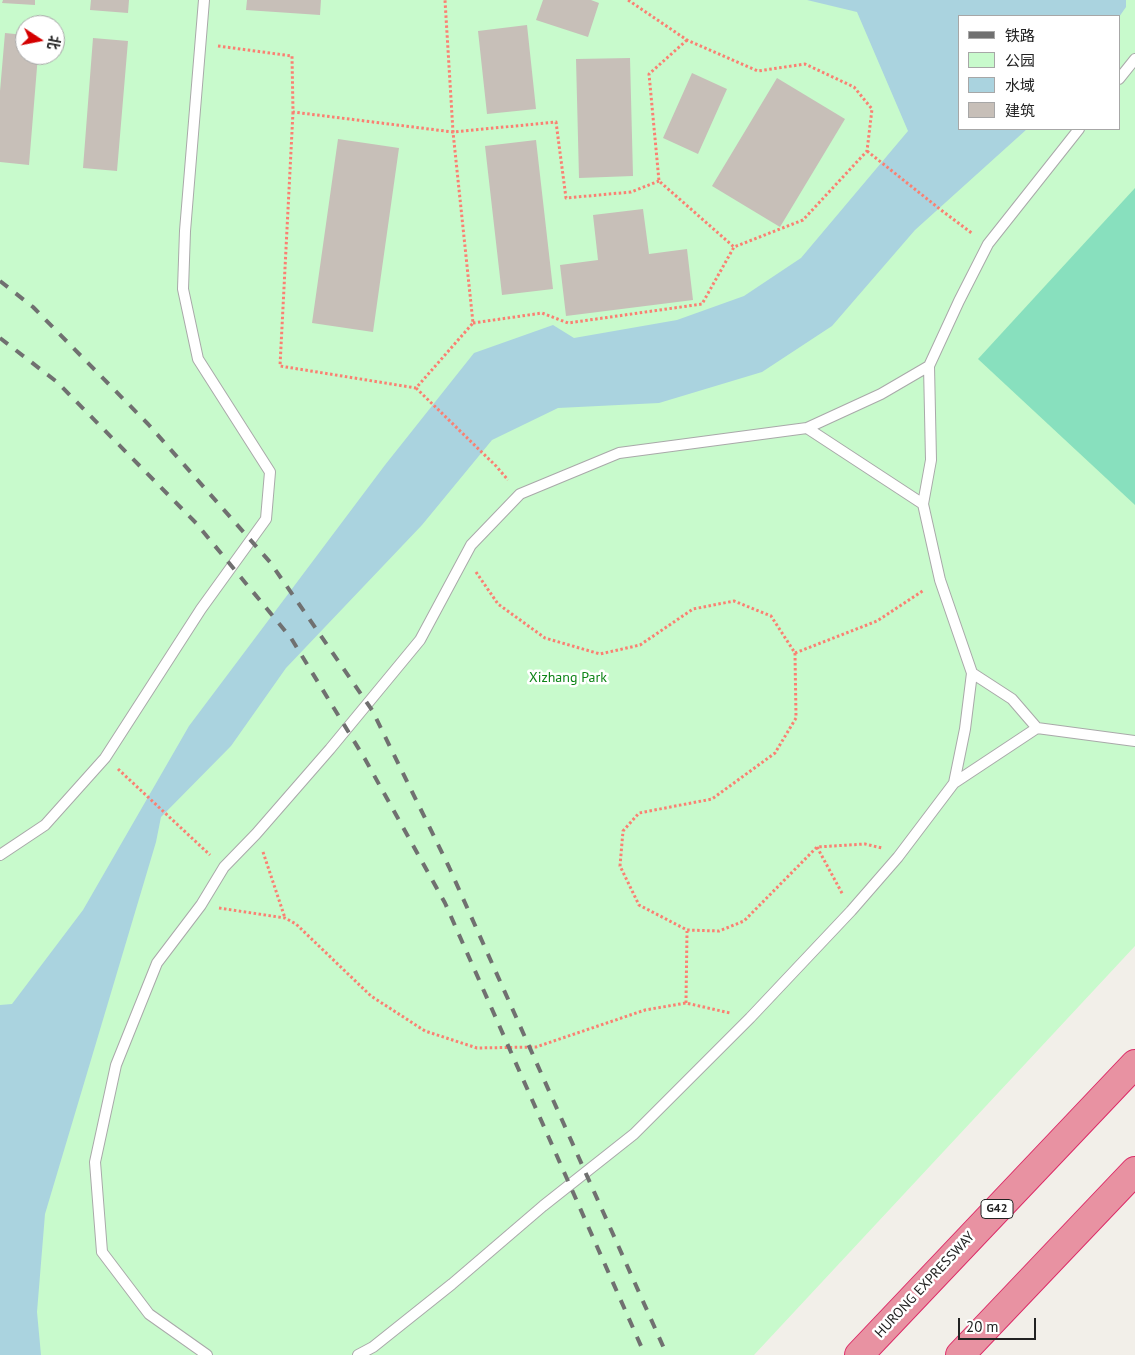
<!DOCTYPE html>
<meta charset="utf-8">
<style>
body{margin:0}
#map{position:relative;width:1135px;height:1355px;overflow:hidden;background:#f2efe9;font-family:"PT Sans","Noto Sans SC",sans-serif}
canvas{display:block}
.legend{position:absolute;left:958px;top:15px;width:162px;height:115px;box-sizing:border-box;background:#fff;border:1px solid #a7a7a7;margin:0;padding:6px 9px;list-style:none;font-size:15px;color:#222}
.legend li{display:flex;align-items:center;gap:10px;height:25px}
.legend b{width:25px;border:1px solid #a7a7a7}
.north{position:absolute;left:15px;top:15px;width:50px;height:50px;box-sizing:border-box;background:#fff;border:1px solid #a7a7a7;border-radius:50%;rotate:101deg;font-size:14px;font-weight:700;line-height:20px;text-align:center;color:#222}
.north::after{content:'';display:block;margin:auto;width:18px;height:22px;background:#d40000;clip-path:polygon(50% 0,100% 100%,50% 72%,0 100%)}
.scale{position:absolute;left:958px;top:1318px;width:78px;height:22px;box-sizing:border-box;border:2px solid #222;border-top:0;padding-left:6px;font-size:15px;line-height:18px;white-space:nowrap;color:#222;-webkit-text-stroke:4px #fff;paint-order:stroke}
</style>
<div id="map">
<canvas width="1135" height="1355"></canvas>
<ul class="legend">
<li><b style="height:6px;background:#707070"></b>铁路</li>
<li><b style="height:14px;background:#c8facc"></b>公园</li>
<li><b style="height:14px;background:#aad3df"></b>水域</li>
<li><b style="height:14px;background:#c7bfb8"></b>建筑</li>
</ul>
<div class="north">北</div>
<div class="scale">20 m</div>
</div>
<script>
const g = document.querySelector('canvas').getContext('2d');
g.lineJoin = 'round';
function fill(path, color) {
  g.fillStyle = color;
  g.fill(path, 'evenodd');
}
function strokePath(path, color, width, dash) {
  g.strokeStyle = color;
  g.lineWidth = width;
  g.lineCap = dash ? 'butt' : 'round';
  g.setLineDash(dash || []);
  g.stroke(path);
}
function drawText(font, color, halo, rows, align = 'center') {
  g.font = font + ' "PT Sans",sans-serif';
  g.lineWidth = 5;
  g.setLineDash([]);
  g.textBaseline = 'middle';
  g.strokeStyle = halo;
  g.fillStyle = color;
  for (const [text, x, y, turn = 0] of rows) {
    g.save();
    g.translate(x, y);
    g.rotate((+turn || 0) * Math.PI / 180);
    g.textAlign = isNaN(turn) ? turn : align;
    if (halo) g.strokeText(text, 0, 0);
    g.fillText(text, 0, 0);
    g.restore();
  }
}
fill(new Path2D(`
 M0 0H1135V946L754 1355H0ZM959 16H1119V129H959ZM25 25H55V55H25Z`), '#c8facc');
fill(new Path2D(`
 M1135 188V505L978 359Z`), '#88e0be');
fill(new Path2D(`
 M807 0H1126V7L1119 17 959 16V129H1027L915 230 832 326 762 372 659 403 558 408 492 440 422 525 286 668 231 746 161 817 156 842 45 1214 37 1312 41 1355H0V1005L12 1004 83 910 189 726 385 465 474 353 553 325 574 338 677 320 744 296 801 258 908 131 857 12Z`), '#aad3df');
fill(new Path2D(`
 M3 0H35V5L2 3Z
 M91 0H129L128 13 90 10Z
 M247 0H321L320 15 246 10Z
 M543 0H591L599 3 588 37 536 20Z
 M527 25 536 109 487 114 478 31Z
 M5 33 25 35V55H38L29 165 0 162V91Z
 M93 38 128 41 117 171 83 168Z
 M630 58 633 176 579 178 576 59Z
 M692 73 727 89 698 154 663 138Z
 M777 78 845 119 780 227 712 186Z
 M338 139 399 148 373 332 312 323Z
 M536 140 553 289 502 295 485 146Z
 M643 209 649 254 687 249 693 300 566 316 560 265 598 260 593 215Z`), '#c7bfb8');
const lane = new Path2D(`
 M1119 79 1135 59
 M807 428 923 504
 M972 673 1012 699 1037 728
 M954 783 1037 728 1135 741
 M0 855 45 825 105 758 201 609 266 519 270 472 198 359 183 289 185 231 204 0
 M207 1355 149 1314 102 1252 95 1162 116 1065 157 963 201 905 224 867 256 834 330 749 420 640 471 545 520 494 619 453 807 428 881 394 929 366
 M358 1355 373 1347 452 1284 543 1206 634 1134 750 1018 851 911 898 857 954 783 965 729 972 673 940 580 923 504 931 460 929 366 959 301 988 244 1079 129`);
const highway = new Path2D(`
 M859 1355 1135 1064
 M960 1355 1135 1171`);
strokePath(lane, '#a9a9a9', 12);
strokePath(highway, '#dc2a67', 30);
strokePath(new Path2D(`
 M687 40 649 74 659 181 734 247
 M218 46 292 56 293 112 453 132 556 122 566 198 631 192 659 181
 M293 112 280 366 416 388 473 323 453 132 445 0
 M867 151 941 210 973 234
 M473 323 542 313 568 323 702 304 734 247 803 220 867 151 872 109 854 87 805 64 758 71 687 40 628 0
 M416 388 496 466 508 480
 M476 572 498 604 545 638 600 654 640 645 693 609 734 601 771 616 795 653 796 718 775 753 712 799 639 813 623 831 620 866 639 905 687 930 719 931 744 921 817 847 865 844 882 848
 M795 653 877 621 924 590
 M118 769 210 855
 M817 847 843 895
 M263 852 285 918
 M219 908 285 918 296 924 371 996 425 1031 477 1048 536 1047 645 1010 686 1003 730 1013
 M686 1003 687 931`), '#fa8072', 3, [2.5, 2.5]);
strokePath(lane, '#fff', 10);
strokePath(highway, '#e892a2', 28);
strokePath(new Path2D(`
 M0 281 33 307 148 424 270 562 372 710 449 867 667 1355
 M0 338 57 382 196 523 291 638 365 759 445 903 645 1355`), '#707070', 4, [10, 10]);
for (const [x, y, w] of [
 [997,1209,32]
]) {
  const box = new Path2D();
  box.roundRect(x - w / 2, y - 9.5, w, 19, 4);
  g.fillStyle = '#fff';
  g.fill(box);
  strokePath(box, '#222', 1);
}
drawText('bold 12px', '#222', null, [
 ["G42",997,1209]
]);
drawText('14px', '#0c8416', '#fff', [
 ["Xizhang Park",568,678]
]);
drawText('14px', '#222', '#fff', [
 ["HURONG EXPRESSWAY",925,1285,-47]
]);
</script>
